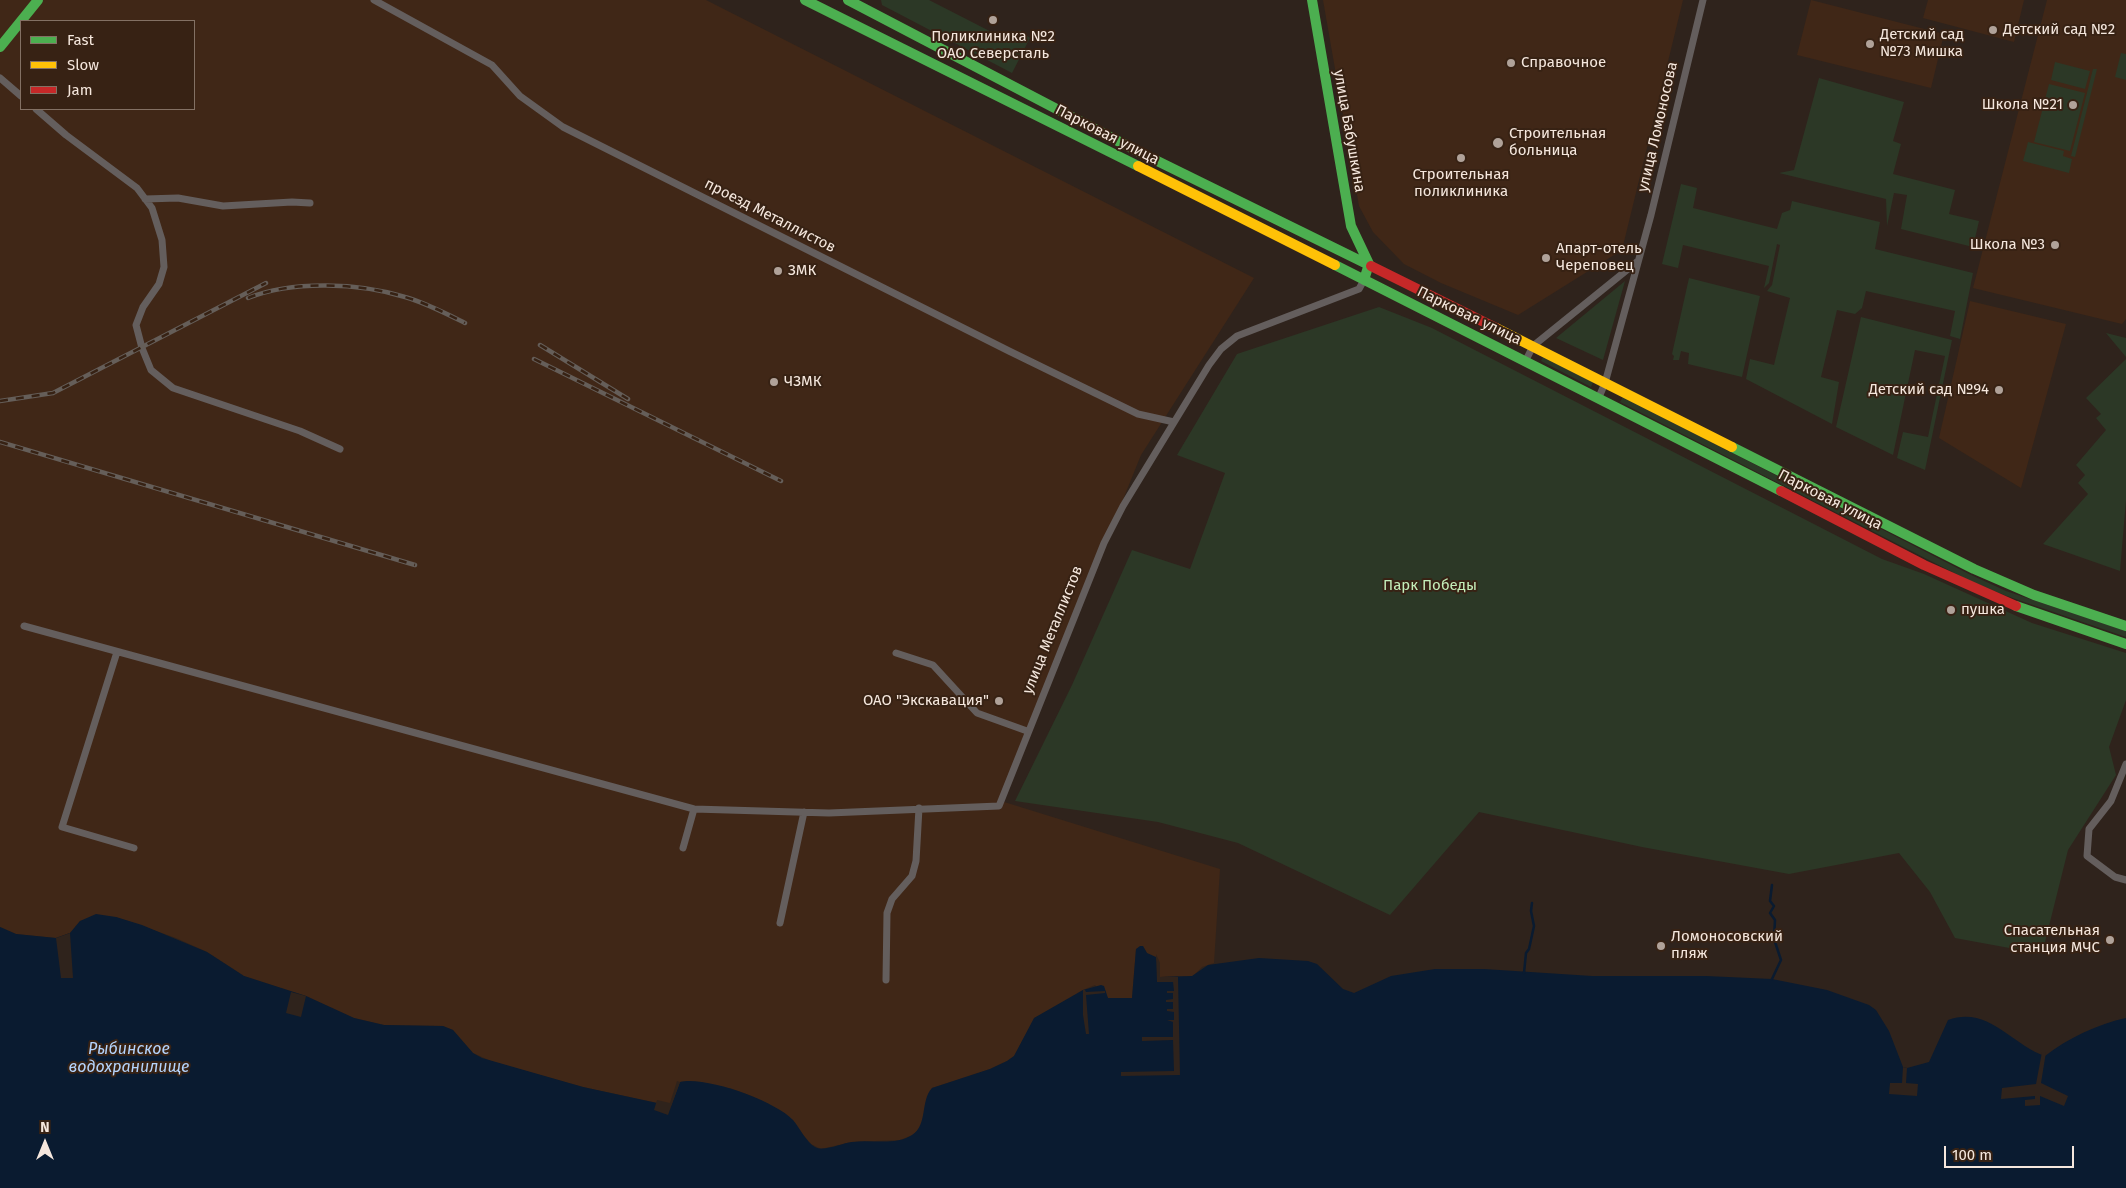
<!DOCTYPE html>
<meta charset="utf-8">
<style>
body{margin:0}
#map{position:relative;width:2126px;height:1188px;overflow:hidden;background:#2f231c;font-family:"Fira Sans",sans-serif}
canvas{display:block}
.legend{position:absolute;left:20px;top:20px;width:175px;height:90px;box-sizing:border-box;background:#372214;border:1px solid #837164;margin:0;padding:6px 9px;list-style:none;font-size:15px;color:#f5e7dd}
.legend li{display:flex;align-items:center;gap:10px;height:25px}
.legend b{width:25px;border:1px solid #837164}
.north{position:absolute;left:20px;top:1118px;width:50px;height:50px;-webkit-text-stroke:4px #372214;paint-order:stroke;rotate:0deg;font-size:14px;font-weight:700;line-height:20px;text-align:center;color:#f5e7dd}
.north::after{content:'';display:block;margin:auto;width:18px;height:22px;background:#f5e7dd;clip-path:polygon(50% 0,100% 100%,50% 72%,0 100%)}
.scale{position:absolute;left:1944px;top:1146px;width:130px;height:22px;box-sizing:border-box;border:2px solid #f5e7dd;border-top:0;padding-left:6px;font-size:15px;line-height:18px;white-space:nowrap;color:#f5e7dd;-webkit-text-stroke:4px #372214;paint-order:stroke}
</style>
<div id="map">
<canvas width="2126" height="1188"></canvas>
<ul class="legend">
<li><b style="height:6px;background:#4caf50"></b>Fast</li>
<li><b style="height:6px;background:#ffc107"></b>Slow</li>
<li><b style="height:6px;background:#c62828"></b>Jam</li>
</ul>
<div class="north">N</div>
<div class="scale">100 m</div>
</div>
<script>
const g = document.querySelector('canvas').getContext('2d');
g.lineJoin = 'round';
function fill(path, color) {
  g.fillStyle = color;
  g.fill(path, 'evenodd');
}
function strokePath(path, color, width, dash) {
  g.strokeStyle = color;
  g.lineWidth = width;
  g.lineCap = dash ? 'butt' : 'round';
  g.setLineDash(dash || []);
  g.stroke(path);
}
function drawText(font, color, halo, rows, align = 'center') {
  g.font = font + ' "Fira Sans",sans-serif';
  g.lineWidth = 4;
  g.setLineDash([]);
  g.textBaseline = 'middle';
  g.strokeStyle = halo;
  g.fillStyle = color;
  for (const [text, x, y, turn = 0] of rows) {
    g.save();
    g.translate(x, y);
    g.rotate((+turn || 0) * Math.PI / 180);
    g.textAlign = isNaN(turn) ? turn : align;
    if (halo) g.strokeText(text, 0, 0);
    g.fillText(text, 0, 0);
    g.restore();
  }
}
fill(new Path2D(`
 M0 0H706L1254 278 1141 455 1001 801 1220 869 1214 963 1202 967 1193 976 1160 977 1144 948 1136 949 1132 998H1108L1095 985 1083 990 1035 1018 1014 1056 1007 1061 990 1069 932 1088 921 1127 913 1135 900 1140 852 1142 821 1149 811 1144 784 1113 754 1097 730 1088 671 1106 583 1087 493 1062 473 1053 453 1030 443 1026 384 1025 354 1018 306 996 244 976 207 952 176 938 116 917 80 921 70 933 56 938 16 934 0 927ZM21 21H194V109H21Z
 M1323 0H1683L1622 250 1518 315 1441 283 1404 264 1373 232 1359 206Z
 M1811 0 1944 34 1931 88 1797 55Z
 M1928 0H2024L2014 42 1923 18Z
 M2047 0H2126V319L2122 324 1973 288Z
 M1970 301 2066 324 2021 488 1939 438Z`), '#402717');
fill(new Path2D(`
 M881 0H929L1013 43 1020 30 1030 38 1012 73 882 5Z
 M2121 53 2126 54V80L2115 77Z
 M2055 62 2090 71 2085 89 2051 80Z
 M2093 69H2097L2075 157 2071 156Z
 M1819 78 1904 102 1893 141 1901 144 1893 174 1955 190 1949 214 1979 221 1973 247 1901 229 1907 195 1894 193 1887 226 1886 199 1779 173 1794 170Z
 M2049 84 2085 93 2070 151 2034 142Z
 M2028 142 2064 151 2063 156 2072 159 2069 173 2023 161Z
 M1681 184 1697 188 1693 208 1777 229 1782 213 1790 210 1792 201 1880 222 1875 249 1973 273 1960 339 1950 336 1955 311 1866 291 1862 308 1855 314 1837 310 1821 377 1839 382 1832 424 1746 379 1750 359 1774 365 1790 298 1767 291 1772 285 1780 245 1777 244 1769 283 1764 288 1769 266 1683 245 1678 268 1662 264Z
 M1689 278 1760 296 1742 377 1688 364 1689 353 1681 351 1679 360H1673L1674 356 1672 354Z
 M1625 281 1603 360 1556 338Z
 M1379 307 1432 328 1882 559 1924 574 2032 623 2126 653V700L2109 747 2116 775 2068 850 2042 954 1955 938 1930 892 1899 853 1789 874 1642 847 1479 812 1390 915 1238 843 1158 822 1015 801 1072 685 1132 550 1190 569 1225 473 1177 455 1237 354Z
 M1861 317 1952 340 1925 470 1897 458 1903 432 1928 437 1945 356 1915 350 1893 455 1836 427Z
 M2106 333 2126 338V357Z
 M1543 357 1593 382 1591 387 1541 361Z
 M2126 359V500L2120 571 2043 544 2088 494 2078 483 2085 475 2076 465 2106 430 2096 418 2101 414 2086 398Z
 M1623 397 1969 574 2006 591 2126 631V637L2004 595 1966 579 1620 402Z`), '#2c3826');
fill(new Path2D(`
 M96 914 116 917 142 925 207 952 244 976 306 996 354 1018 384 1025 443 1026 453 1030 473 1053 482 1058 583 1087 671 1106 680 1082C706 1076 775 1101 793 1120 800 1128 806 1142 815 1147 824 1152 842 1143 852 1142 871 1139 896 1146 912 1135 928 1125 920 1101 932 1088L990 1069 1007 1061 1014 1056 1034 1018 1083 990 1101 985 1104 986 1108 998H1132L1136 949 1140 946H1143L1147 953 1156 957 1160 977 1192 976 1208 965 1259 958 1308 961 1317 964 1343 989 1354 993 1391 976 1435 969H1484L1592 976H1706L1772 979 1827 990 1869 1005 1876 1010 1889 1031 1903 1067 1907 1068 1929 1062 1948 1020C1988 1005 2012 1045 2045 1056 2068 1038 2098 1024 2126 1018V1188H0V927L16 934 56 938 70 933 80 921Z`), '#0a1b30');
fill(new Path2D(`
 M70 933 73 978H61L56 938Z
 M1156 954 1160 963V977H1178L1180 1075 1121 1076V1072L1174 1071 1173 1040 1142 1041V1037H1173V1022L1167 1020H1174V1012L1167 1011V1009H1173V1002H1166V1000L1173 999V993H1167V991H1174L1173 982H1157Z
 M1083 990H1085L1086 992 1105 991V993L1086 995 1089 1034H1086L1083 1015Z
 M291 992 306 996 301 1017 286 1013Z
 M2042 1052H2046L2041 1083 2068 1096 2064 1106 2040 1096V1105L2025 1106V1100L2035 1099V1096L2001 1099 2002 1088 2036 1084Z
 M1903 1067 1907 1068 1906 1083 1918 1084 1917 1096 1889 1094 1890 1083H1902Z
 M677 1081 680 1082 668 1115 654 1110 657 1100 670 1103Z`), '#2f231c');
strokePath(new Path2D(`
 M1772 885 1770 901 1774 906 1770 913 1775 920 1774 939 1781 960 1772 979
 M1524 973 1526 953 1529 949 1534 926 1531 911 1532 903`), '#0a1b30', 2.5);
strokePath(new Path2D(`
 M374 0 492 65 520 96 563 127 1009 351 1138 414 1174 422
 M0 78 21 96
 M36 109 66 135 137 188 152 208 162 240 164 267 159 284 143 307 136 325 142 348 151 370 173 388 300 431 340 449
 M145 199 178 198 223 206 292 202 310 203
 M1526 360 1533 346 1638 261
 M1599 397 1605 383 1651 215 1703 0
 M24 626 694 809 829 813 999 806 1104 543 1123 506 1209 365 1221 349 1237 336 1359 289 1364 280
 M117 652 62 827 134 848
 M896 653 933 665 977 713 1027 731
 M2126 764 2111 801 2089 829 2087 856 2115 877 2126 880
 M683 848 694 809
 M780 923 804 812
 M886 980 887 913 892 899 912 876 916 861 919 808`), '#645e5d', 7);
strokePath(new Path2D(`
 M805 0 1138 166
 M848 0 1137 151 1371 266
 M1312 0 1351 226 1369 264 1364 280
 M0 47 38 0
 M1335 265 1781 491
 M1732 447 1974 569 2034 595 2126 626
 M2016 606 2126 644`), '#4caf50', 10);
strokePath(new Path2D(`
 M1138 166 1335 265
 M1496 328 1732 447`), '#ffc107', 10);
strokePath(new Path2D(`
 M1371 266 1496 328
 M1781 491 1924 565 2016 606`), '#c62828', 10);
const rail = new Path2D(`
 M248 298C293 280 360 283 405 297 426 303 445 313 465 323
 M540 345 628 399
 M534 359 781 481
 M0 401 53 393 266 283
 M0 442 415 565`);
strokePath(rail, '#655e59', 4.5);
strokePath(rail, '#372214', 2.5, [8]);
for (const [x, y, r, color] of [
 [993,20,5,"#b0a299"],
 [1993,30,5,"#b0a299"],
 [1870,44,5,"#b0a299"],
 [1511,63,5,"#b0a299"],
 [2073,105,5,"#b0a299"],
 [1498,143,6,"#b0a299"],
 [1461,158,5,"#b0a299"],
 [2055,245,5,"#b0a299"],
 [1546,258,5,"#b0a299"],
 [778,271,5,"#b0a299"],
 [774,382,5,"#b0a299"],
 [1999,390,5,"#b0a299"],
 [1951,610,5,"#b0a299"],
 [999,701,5,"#b0a299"],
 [2110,940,5,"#b0a299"],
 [1661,946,5,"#b0a299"]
]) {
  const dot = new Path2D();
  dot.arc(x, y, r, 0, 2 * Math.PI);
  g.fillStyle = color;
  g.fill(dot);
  strokePath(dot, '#372214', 2);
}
drawText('15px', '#f5e7dd', '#372214', [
 ["Детский сад №2",2003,30],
 ["Детский сад",1880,35],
 ["№73 Мишка",1880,52],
 ["Поликлиника №2",993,37,"center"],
 ["ОАО Северсталь",993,54,"center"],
 ["Справочное",1521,63],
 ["Школа №21",2063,105,"right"],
 ["Строительная",1509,134],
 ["больница",1509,151],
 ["Строительная",1461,175,"center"],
 ["поликлиника",1461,192,"center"],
 ["Школа №3",2045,245,"right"],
 ["Апарт-отель",1556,249],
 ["Череповец",1556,266],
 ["ЗМК",788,271],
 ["ЧЗМК",784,382],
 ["Детский сад №94",1989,390,"right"],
 ["пушка",1961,610],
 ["ОАО \"Экскавация\"",989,701,"right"],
 ["Спасательная",2100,931,"right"],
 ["станция МЧС",2100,948,"right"],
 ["Ломоносовский",1671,937],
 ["пляж",1671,954]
], 'left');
drawText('15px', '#f5e7dd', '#372214', [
 ["улица Ломоносова",1658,127,-77],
 ["улица Бабушкина",1349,131,80],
 ["Парковая улица",1107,135,27],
 ["проезд Металлистов",770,216,27],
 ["Парковая улица",1469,316,26],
 ["Парковая улица",1830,500,27],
 ["улица Металлистов",1053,630,-68]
]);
drawText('15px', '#c3eeba', '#372214', [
 ["Парк Победы",1430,586]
]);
drawText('italic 16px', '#b4d4fd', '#372214', [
 ["Рыбинское",129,1050],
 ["водохранилище",129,1068]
]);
</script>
